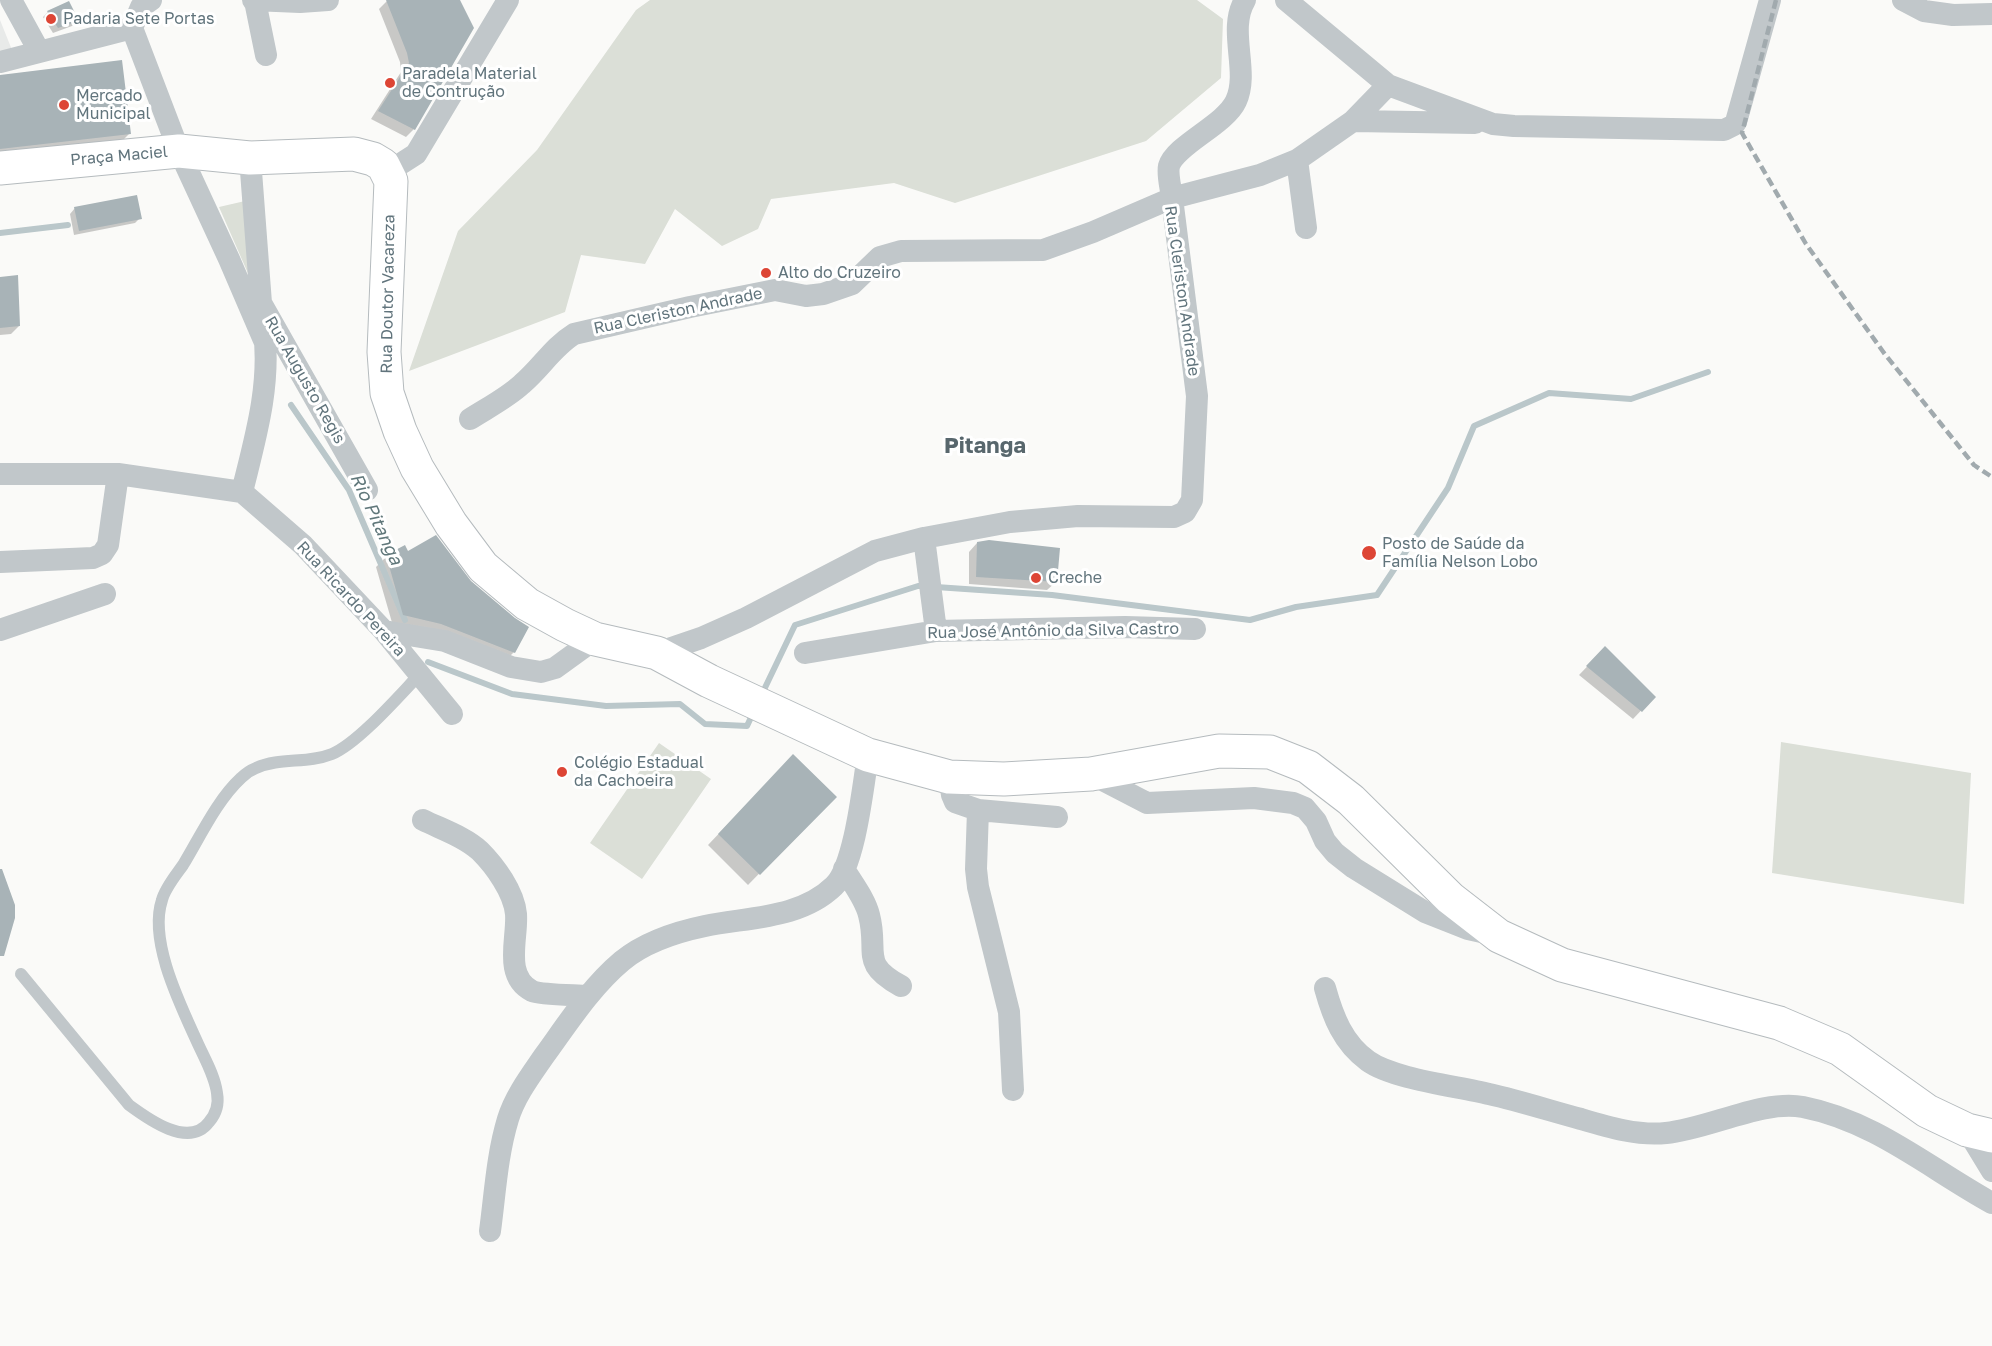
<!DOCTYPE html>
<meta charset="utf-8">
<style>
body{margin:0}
canvas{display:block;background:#fafaf8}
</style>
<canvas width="1992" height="1346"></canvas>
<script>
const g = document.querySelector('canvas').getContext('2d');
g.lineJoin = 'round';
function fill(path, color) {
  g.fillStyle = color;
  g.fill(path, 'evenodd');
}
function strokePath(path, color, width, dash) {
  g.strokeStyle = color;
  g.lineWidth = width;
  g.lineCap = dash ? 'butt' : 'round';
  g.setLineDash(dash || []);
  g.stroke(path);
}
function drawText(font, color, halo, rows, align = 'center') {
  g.font = font + ' "Golos Text",sans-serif';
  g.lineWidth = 6;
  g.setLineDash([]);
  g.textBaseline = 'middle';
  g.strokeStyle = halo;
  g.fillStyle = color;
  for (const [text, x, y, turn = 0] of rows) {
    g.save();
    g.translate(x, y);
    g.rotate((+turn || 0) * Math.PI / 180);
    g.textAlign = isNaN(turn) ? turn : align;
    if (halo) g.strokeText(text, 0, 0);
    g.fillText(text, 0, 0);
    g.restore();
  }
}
fill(new Path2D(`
 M0 20 12 50 0 52Z`), '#e8eae9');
fill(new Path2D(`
 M650 0H1197L1223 19 1221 78 1146 141 955 203 894 183 771 199 758 229 722 246 675 209 645 264 581 255 565 312 409 371 458 231 537 150 636 10Z
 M245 201 261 303 219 207Z
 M1781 742 1971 773 1964 904 1772 873Z
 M659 743 711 779 642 879 590 843Z`), '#dbdfd7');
fill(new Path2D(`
 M391 0H458L414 129 406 137 371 119 401 72 400 62 379 9 387 1Z
 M48 12 77 21 72 26 53 33 43 17Z
 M0 76 129 134 118 145 0 159Z
 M75 208 140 218 135 223 74 235 70 214Z
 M0 278 19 326 11 334 0 335Z
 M977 543 1056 582 1047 590 969 584V552Z
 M408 553 470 582 514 652 503 663 393 626 376 567 387 556Z
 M1605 648 1654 697 1633 719 1579 675Z
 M782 767 834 797 748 885 708 845Z`), '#0003');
strokePath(new Path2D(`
 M0 233 68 225
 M291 405 349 490 405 620
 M936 587 1052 595 1250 620 1296 607 1377 595 1448 488 1474 426 1549 393 1631 399 1708 372
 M428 662 512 694 606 706 680 704 705 724 747 726 753 713
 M761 696 795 625 918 586H925`), '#bac7ca', 6);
fill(new Path2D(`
 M386 0H460L474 28 415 130 378 111 409 63 407 53Z
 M69 1 79 21 58 28 47 11Z
 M122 60 131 134 0 149V75Z
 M137 195 142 219 79 231 74 207Z
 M18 275 20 326 0 328V277Z
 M436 535 471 581 515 618 529 627 515 653 441 624 403 615 386 555 405 545 408 551Z
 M989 540 1060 548 1057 582 976 577 977 542Z
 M1605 646 1656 697 1642 712 1586 666Z
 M793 754 837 797 760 875 718 834Z
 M0 869H2L15 905V918L4 956H0Z`), '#a8b3b7');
const primary = new Path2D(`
 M0 168 179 151 250 158 354 154 373 159 383 165 391 181 384 352 387 393 400 431 417 468 451 524 483 567 527 604 565 625 595 639 657 653 709 681 868 755 949 777 1004 779 1091 774 1219 751 1270 752 1308 767 1351 800 1450 898 1499 936 1562 965 1779 1023 1840 1049 1927 1111 1967 1130 1992 1136`);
strokePath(primary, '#b5bbbe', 35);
strokePath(new Path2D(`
 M21 974 129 1105C148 1119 189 1149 209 1122 216 1114 219 1104 217 1093 215 1077 206 1061 199 1046 182 1008 148 942 162 900 165 888 176 875 183 865 200 837 217 800 241 778 245 774 251 770 256 768 280 757 307 764 332 754 358 743 398 697 419 675`), '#c1c7ca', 12);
strokePath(new Path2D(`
 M11 0 39 51
 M253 0 300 2 328 0
 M1245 0C1227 30 1250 71 1236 101 1225 125 1175 145 1169 166 1167 175 1171 188 1172 198L1260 175 1297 160 1353 121
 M1286 0 1388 85 1493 124 1514 126 1724 130 1734 125 1736 122 1770 0
 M1903 0 1924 11 1953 15 1992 14
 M255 1 266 55
 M132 28 179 151 229 259 266 345
 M0 62 132 28 141 7 151 0
 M1388 85 1353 121 1475 123
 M250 158 261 303 367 490
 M1297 160 1306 228
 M388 172 416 154 508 0
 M470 419C487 408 507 398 522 384 541 368 553 347 574 334L690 307 775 290 806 296 823 294 852 284 880 257 901 251 1043 250 1093 232 1172 198 1197 396 1192 500 1185 512 1174 517 1078 516 1010 522 924 538 875 551 746 618 701 638 657 653
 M0 474H118L242 492
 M242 492 303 545 384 631 452 714
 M242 492C255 439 271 386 264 331
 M924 538 936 631
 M0 562 93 558 102 554 108 545 118 474
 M0 630 105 594
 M384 631 445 641 511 667 541 672 555 668 595 639
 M805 653 936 631 1125 627 1195 629
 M1091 774 1147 803 1254 798 1293 803 1305 808 1316 821 1325 841 1335 853 1354 868 1425 912 1468 929 1486 933
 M949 777 952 795 955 802 978 810 1057 817
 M978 810 976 869 978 887 1009 1012 1013 1090
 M423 820C441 829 465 837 480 851 495 866 514 892 516 914 518 938 503 976 532 991 541 995 575 995 587 996
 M844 869C853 884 865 899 869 915 879 953 859 963 901 986
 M1325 988C1333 1017 1343 1043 1368 1061 1393 1079 1457 1086 1489 1094 1520 1101 1551 1111 1581 1119 1608 1127 1638 1136 1666 1133 1708 1129 1764 1099 1803 1107 1875 1121 1930 1169 1992 1203
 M1967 1130 1992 1171
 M490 1231C495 1194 497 1155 508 1119 515 1096 531 1075 544 1056 568 1023 591 987 622 961 645 942 676 932 705 926 748 917 800 919 834 886 855 866 863 786 868 755`), '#c1c7ca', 22);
strokePath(primary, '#fff', 33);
strokePath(new Path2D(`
 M1776 0 1742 133 1806 244 1884 353 1974 465 1992 477`), '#a1aaae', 4.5, [9, 4.5]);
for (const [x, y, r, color] of [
 [51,19,6,"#dd4535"],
 [390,83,6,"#dd4535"],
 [64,105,6,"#dd4535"],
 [766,273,6,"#dd4535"],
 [1369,553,8,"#dd4535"],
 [1036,578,6,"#dd4535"],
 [562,772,6,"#dd4535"]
]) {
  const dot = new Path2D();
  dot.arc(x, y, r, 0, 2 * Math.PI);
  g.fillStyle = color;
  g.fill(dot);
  strokePath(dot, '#fff', 2);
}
drawText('16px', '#61747c', '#fff', [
 ["Padaria Sete Portas",63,19],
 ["Paradela Material",402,74],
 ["de Contrução",402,92],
 ["Mercado",76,96],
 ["Municipal",76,114],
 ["Alto do Cruzeiro",778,273],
 ["Posto de Saúde da",1382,544],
 ["Família Nelson Lobo",1382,562],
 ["Creche",1048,578],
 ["Colégio Estadual",574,763],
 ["da Cachoeira",574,781]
], 'left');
drawText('16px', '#61747c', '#fff', [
 ["Praça Maciel",119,156,-5],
 ["Rua Cleriston Andrade",1182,291,82],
 ["Rua Doutor Vacareza",388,294,-89],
 ["Rua Cleriston Andrade",678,311,-12],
 ["Rua Augusto Regis",305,380,60],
 ["Rua Ricardo Pereira",351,599,47],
 ["Rua José Antônio da Silva Castro",1053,631,-1]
]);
drawText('italic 18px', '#61787b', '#fff', [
 ["Rio Pitanga",376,519,65]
]);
drawText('bold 22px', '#58676d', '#fff', [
 ["Pitanga",985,446]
]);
</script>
